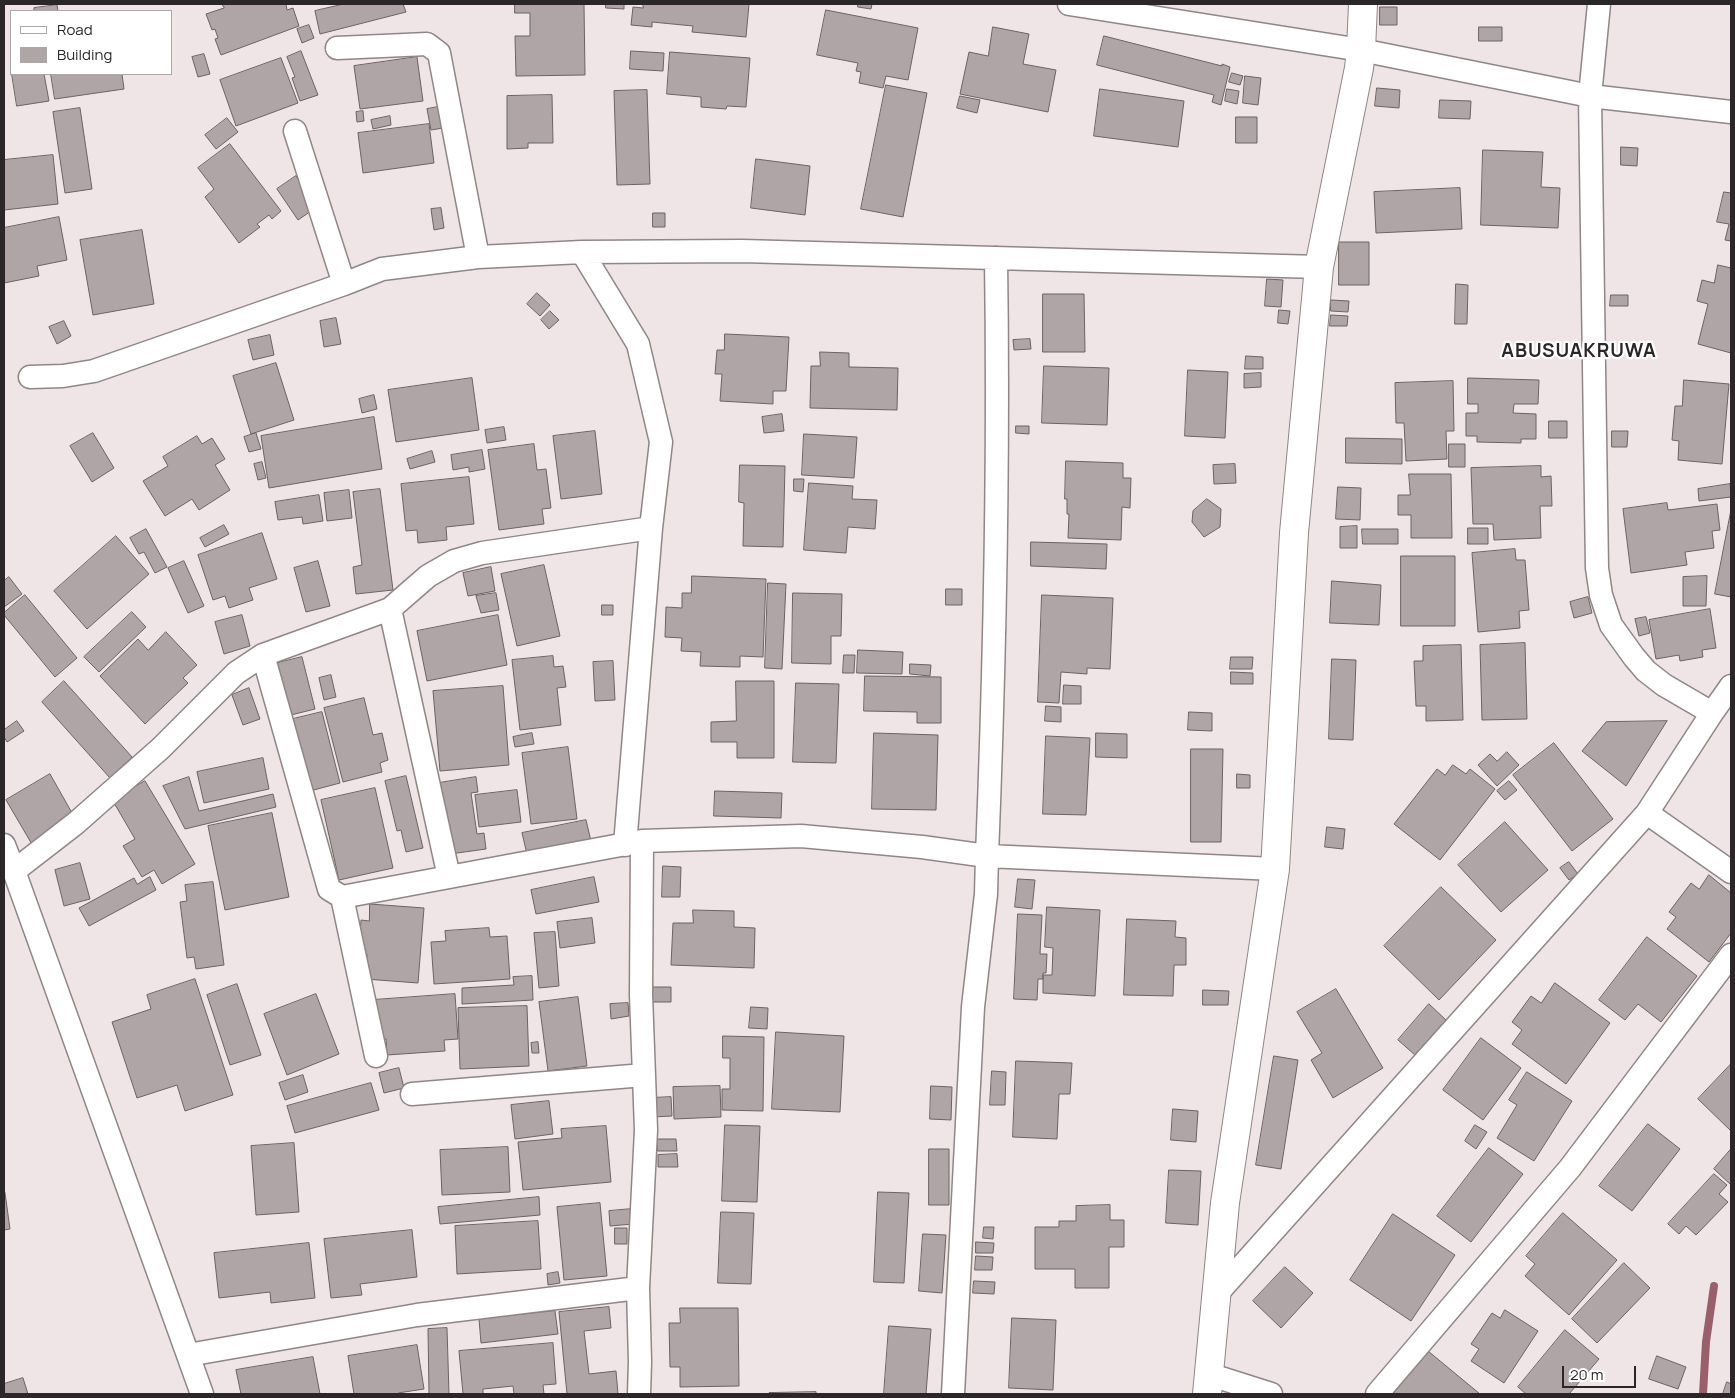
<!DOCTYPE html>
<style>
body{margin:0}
#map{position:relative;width:1735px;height:1398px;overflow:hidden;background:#efe5e6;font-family:Manrope,sans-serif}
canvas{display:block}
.frame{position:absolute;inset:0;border:5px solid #2b2728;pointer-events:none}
.legend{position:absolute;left:10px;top:10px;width:162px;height:65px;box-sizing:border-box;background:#fff;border:1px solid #aaa9a9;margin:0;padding:6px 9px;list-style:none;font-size:15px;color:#2b2728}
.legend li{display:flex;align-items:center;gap:10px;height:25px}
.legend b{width:25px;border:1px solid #aaa9a9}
.scale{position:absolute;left:1562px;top:1366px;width:74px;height:22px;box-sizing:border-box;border:2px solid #2b2728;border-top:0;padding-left:6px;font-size:15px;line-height:18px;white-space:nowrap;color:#2b2728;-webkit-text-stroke:4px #fff;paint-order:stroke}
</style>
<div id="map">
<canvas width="1735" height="1398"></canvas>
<div class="frame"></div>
<ul class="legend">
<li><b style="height:6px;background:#fff"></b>Road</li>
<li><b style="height:14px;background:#afa5a7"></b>Building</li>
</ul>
<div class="scale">20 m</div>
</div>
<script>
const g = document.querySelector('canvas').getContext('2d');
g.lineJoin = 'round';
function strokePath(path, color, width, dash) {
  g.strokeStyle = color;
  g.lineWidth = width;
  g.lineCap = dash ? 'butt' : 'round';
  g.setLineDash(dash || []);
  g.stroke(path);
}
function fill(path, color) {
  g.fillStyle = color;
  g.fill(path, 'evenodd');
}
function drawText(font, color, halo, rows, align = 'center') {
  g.font = font + ' Manrope,sans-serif';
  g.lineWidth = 4.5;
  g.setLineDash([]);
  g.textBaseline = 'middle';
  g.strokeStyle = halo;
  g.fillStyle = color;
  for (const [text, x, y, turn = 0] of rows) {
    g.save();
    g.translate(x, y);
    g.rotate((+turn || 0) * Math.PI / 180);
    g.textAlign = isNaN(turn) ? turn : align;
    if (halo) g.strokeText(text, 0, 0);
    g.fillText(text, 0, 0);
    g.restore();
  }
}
strokePath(new Path2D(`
 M1703 1394 1706 1342 1714 1286`), '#99606c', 8);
const building = new Path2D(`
 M222 4H286L287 10 293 8 299 26 221 55 215 39 218 38 215 29 212 30 206 14 224 8Z
 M344 4H403L406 12 320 34 315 11Z
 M515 4H584L585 75 516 76 515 36H530V13H515Z
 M606 4H624V9L606 8Z
 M643 4H749L746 37 692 32 693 26 652 22V27L631 25 633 7 643 8Z
 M858 4H872L871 9 858 7Z
 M57 5 58 11H34V8Z
 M1380 7H1397V25H1380Z
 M826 10 918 28 908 80 886 76 883 88 859 83 861 72 856 71 858 63 817 55Z
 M309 25 314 38 302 43 297 29Z
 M993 27 1029 34 1023 64 1056 70 1048 112 960 94 969 52 988 56Z
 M1479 27H1502V41H1479Z
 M1104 36 1222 66V64L1230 67 1221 105 1212 102 1214 95 1097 65Z
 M301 51 318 95 300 101 292 78 295 77 287 57Z
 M631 51 664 53 663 71 630 69Z
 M670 52 750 58 746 107 727 106 726 109 701 107V97L667 94Z
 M204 54 210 74 198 77 192 57Z
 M417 57 423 101 360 109 354 66Z
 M281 58 298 103 236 126 220 80Z
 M1232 73 1243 76 1240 85 1229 82Z
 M12 74H44L49 101 17 106Z
 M51 74H122L124 89 55 99Z
 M1245 76 1261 78 1258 105 1243 103Z
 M886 85 927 93 903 217 861 209Z
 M1377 88 1400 90 1399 108 1375 106Z
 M1100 89 1184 101 1178 147 1094 136Z
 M1227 89 1239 91 1237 104 1225 101Z
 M647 90 650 184 617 185 614 91Z
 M552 95 553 143H528V148L507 149V96Z
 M960 96 980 100 977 113 957 108Z
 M1440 100 1471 101 1470 119 1439 118Z
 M438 107 443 128 431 130 427 109Z
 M80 108 92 189 65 193 53 112Z
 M363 111 364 121 357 122 356 112Z
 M390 116 391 125 373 129 371 120Z
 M1236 117H1257V143H1236Z
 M227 118 238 132 216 149 205 135Z
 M429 124 434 163 363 173 358 133Z
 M230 144 281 211 272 219 269 215 257 224 260 227 239 243 205 197 214 189 198 168Z
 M1621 147 1638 148 1637 166 1621 165Z
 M1483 150 1543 152 1541 187 1560 188 1558 228 1481 225Z
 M53 155 58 204 4 210V160Z
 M756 159 810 166 805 215 751 208Z
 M296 176 317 207 298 220 277 189Z
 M1460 188 1462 229 1376 233 1374 192Z
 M1724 192 1731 193V241L1725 240 1729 224 1717 222Z
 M441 208 444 228 434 230 431 209Z
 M653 213H665V227H653Z
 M59 217 67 260 37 266 39 276 4 283V228Z
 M142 230 154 304 93 315 80 240Z
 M1339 242H1369V285H1339Z
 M1718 265 1731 268V353L1698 344 1708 304 1697 301 1702 280 1714 283Z
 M1267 279 1283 280 1281 307 1265 306Z
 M1456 284 1468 285 1467 324H1455Z
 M537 293 550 305 540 316 527 304Z
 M1043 294H1084L1085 352H1043Z
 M1611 295H1628V306H1610Z
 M1331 300 1349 301 1348 312 1331 311Z
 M1279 310 1290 311 1288 324 1278 323Z
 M550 311 559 320 549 329 541 320Z
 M1331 315 1348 316 1347 326H1330Z
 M336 318 341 344 324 347 320 321Z
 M64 321 71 336 57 344 49 327Z
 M725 334 789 337 786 391H773V404L720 401 722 374H715L717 350H724Z
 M270 335 274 355 253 360 248 340Z
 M1030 339 1031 349 1014 350 1013 340Z
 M820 352 849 353V367L898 368 897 410 810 408 811 366H820Z
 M1246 356 1263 357V369H1245Z
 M276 363 294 420 251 434 233 376Z
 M1044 366 1109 368 1107 425 1042 423Z
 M1188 370 1228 372 1225 438 1185 436Z
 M1261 373V387L1244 388V374Z
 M472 378 479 430 396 442 388 390Z
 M1468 378 1539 380 1538 404H1514L1513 413 1536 414V439H1521V443L1477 442V436H1466V413H1478V404H1468Z
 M1684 380 1729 384 1722 464 1678 460 1679 441 1672 440 1675 406H1682Z
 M1453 381 1454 431H1446L1447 459 1406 461 1404 423H1396L1395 383Z
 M374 395 377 409 362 413 359 399Z
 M782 414 784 431 764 433 762 417Z
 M374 417 382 469 269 488 261 436Z
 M1549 421H1567V438H1549Z
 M1016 426H1029V434L1016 433Z
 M504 427 506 440 487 443 485 430Z
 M595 431 602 494 561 499 553 436Z
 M1612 431H1628L1627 447H1612Z
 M93 433 114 468 92 482 70 446Z
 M256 433 261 449 249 452 244 437Z
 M804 434 857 437 854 478 802 475Z
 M197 436 202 444 212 438 225 459 215 465 230 490 199 510 192 499 165 516 143 481 168 466 163 457Z
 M1346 438 1402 439V464L1346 463Z
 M534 444 537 470 546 469 551 508 542 509 544 524 499 530 488 450Z
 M1449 444H1465V467H1449Z
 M482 450 485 469 469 472V467L453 470 451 455Z
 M432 451 435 462 410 469 407 459Z
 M1066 461 1123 463V478H1131L1130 508 1122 507 1121 540 1068 538 1069 514H1067V499H1065Z
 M262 462 266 478 258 480 254 464Z
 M1235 464 1236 483 1214 484 1213 465Z
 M740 465 785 466 783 547 743 546 744 503 739 502Z
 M1541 466V477L1551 476 1552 506H1540L1541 538 1494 540 1493 524H1473L1471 468Z
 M1409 474H1451L1452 538H1411V515H1398V495H1410Z
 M469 477 474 524 446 527 447 540 418 543 417 530 406 531 401 484Z
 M794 479H804L803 492 794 491Z
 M809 483 853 486 852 499 877 500 875 529 848 527 846 553 804 550Z
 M1730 484 1731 497 1699 501 1698 489Z
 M1338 487 1361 488 1360 520 1336 519Z
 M380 489 393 590 356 594 353 567 362 565 353 492Z
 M349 490 352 518 327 521 324 493Z
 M319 495 323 521 303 524 302 517 278 520 275 502Z
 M1207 499 1221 509 1220 527 1204 537 1192 522 1193 511Z
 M1667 503 1668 510 1717 504 1720 530 1712 531 1714 548 1685 552 1687 565 1631 573 1623 509Z
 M1731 510V597L1715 594Z
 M224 525 229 534 205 547 200 538Z
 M1357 526V548H1340V527Z
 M1468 528H1488V544H1468Z
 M146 529 167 567 155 573 144 552 139 554 130 538Z
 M1362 529H1398V544H1363Z
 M262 533 277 579 249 588 253 600 229 608 225 596 213 600 198 555Z
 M116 536 149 574 87 629 54 591Z
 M1031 542 1107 544 1106 569 1031 566Z
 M1515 549 1516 560H1525L1529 610 1519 611 1520 628 1478 632 1472 553Z
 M1401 556H1455V626H1401Z
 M184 561 204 606 188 613 168 568Z
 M318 561 330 606 306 612 294 568Z
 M544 565 560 636 517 646 501 574Z
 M491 567 495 591 468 596 463 573Z
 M692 576 766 579 763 657 740 656V667L700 666 701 652 681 651 682 638 665 637 666 607 682 608V593H691Z
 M1707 576 1706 606H1683V577Z
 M9 577 22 594 4 607V581Z
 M1332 581 1381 585 1379 625 1330 623Z
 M768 583 786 584 782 669 765 668Z
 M946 589H962V605H946Z
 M496 593 499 610 481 613 476 596Z
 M793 593 842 594 841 636H831V664L792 663Z
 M25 595 77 658 55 677 4 615V613Z
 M1042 595 1113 598 1110 669 1087 668V674L1061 672 1059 703 1038 702Z
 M1588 597 1592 613 1574 618 1570 602Z
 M602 605H613V615H602Z
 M1710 609 1716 648 1702 650 1703 657 1680 661 1679 655 1656 659 1649 620Z
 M132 612 146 627 99 672 84 657Z
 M242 615 250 646 224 654 215 622Z
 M498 615 507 665 427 681 417 631Z
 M1646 617 1650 633 1639 636 1635 619Z
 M166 632 197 665 183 678 188 683 145 724 100 676 138 639 148 650Z
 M1525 643 1527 719 1482 720 1480 645Z
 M1461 645 1463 720 1426 721V706H1416L1414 661H1423V646Z
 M858 650 903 652 902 674 857 673Z
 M844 655H855L854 673H843Z
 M553 656 554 667 563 666 566 687 557 688 561 725 520 730 512 660Z
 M302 657 315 709 287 716 274 664Z
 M1231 657H1253L1252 669H1230Z
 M1332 659 1356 660 1353 740 1329 739Z
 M613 661 615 700 595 701 593 662Z
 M910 664 931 665 930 676 910 674Z
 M1231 672 1253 673V684H1231Z
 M331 675 336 697 324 700 319 678Z
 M865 676 941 677V723H917V712L864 711Z
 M64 681 132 757 110 778 42 702Z
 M736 681H774V758H737V742H711V722L736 721Z
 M796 683 839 684 836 763 793 762Z
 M1064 685 1081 686V704H1063Z
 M503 686 509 765 440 771 433 691Z
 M249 688 260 719 243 725 232 695Z
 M364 698 373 735 382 733 388 760 380 763 382 772 343 782 324 708Z
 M1046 706 1061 707V722L1045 721Z
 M322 712 340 783 306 792V770L293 719Z
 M1189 712 1212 713V731L1188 730Z
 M17 721 24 731 7 742 4 737V730Z
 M1667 721 1626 786 1582 751 1606 722Z
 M532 733 534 744 515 747 513 737Z
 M874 733 938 735 936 810 872 809Z
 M1096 733 1127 734V758L1096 757Z
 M1046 736 1090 738 1086 815 1043 814Z
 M1554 743 1613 819 1572 851 1513 775Z
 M568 747 577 819 531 824 522 753Z
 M1191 749H1223L1221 842H1191Z
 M1507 752 1519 765 1497 786 1478 765 1490 754 1497 761Z
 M263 758 269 789 204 803 197 772Z
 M1453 765 1466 774 1470 769 1495 789 1440 860 1394 824 1437 769 1445 775Z
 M50 774 76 820 33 846 6 800Z
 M1237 774 1250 775V788H1237Z
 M406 776 423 848 406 852 401 830 397 831 385 781Z
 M189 777 199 811 273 794 276 807 185 829 163 786Z
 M476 777 478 792 471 793 477 834 484 833 486 849 450 854 439 783Z
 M145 781 195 864 162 884 154 870 142 877 123 846 135 839 113 801Z
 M1509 781 1517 790 1505 800 1497 791Z
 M375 788 393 868 339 880 321 800Z
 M517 790 521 822 479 827 475 795Z
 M715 791 782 793 781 818 714 816Z
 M272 813 289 897 225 910 208 826Z
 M586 820 591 841 527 854 522 833Z
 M1505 822 1548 870 1501 912 1458 865Z
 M1327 827 1345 829 1343 849 1325 847Z
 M1569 862 1578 874 1569 880 1560 868Z
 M80 863 90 899 64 906 55 870Z
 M663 866 681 867 680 897H662Z
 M1709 875 1731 893V933L1709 962 1667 929 1676 917 1669 912 1691 883 1699 889Z
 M150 877 156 890 89 926 79 908 134 878 137 884Z
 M594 877 599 902 536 914 531 890Z
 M1018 879 1035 880 1032 909 1015 907Z
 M213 882 224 965 196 969 194 957 187 958 180 902 187 901 185 885Z
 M1441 887 1496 940 1439 1000 1384 946Z
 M370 904 424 908 418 983 365 979 367 954 359 953 361 920 369 921Z
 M1047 907 1100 910 1095 996 1043 993V975H1052L1053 948 1045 947Z
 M693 910 734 911V927L755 928 754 968 671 965 673 923H693Z
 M1018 914 1042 915 1040 954H1047L1046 973H1043V979H1038L1037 1000 1014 999Z
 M592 918 595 943 560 948 557 922Z
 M1127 919 1176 921 1175 937 1186 938V965H1174L1173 996 1124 995Z
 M489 928 490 937 507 936 510 979 434 984 431 942 446 941 445 931Z
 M555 932 559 986 539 988 534 933Z
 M1647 937 1697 976 1661 1022 1638 1004 1625 1020 1599 1000Z
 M532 976 533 1000 462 1004V988L514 985 513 977Z
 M195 979 233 1095 185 1111 177 1085 137 1098 112 1022 151 1009 147 995Z
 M1555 983 1610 1023 1566 1084 1512 1044 1522 1030 1512 1022 1531 996 1541 1003Z
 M237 984 261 1055 230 1065 207 995Z
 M648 987H671V1002H648Z
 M1336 989 1383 1068 1333 1098 1311 1060 1322 1053 1297 1012Z
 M1203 990 1229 991 1228 1005H1203Z
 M316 994 339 1054 287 1075 264 1014Z
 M455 994 458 1039 444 1040 445 1051 387 1055 386 1039 379 1040 373 1000Z
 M578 997 587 1066 548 1071 539 1002Z
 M628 1003 629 1016 611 1019 610 1004Z
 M1429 1004 1446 1020 1415 1055 1398 1040Z
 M527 1006 529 1066 460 1069 458 1008Z
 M751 1007 768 1008 767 1029 749 1028Z
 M776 1032 844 1036 840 1112 772 1109Z
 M723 1036 764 1037 763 1111 722 1110V1089H730V1058H723Z
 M1481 1038 1521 1068 1483 1120 1443 1090Z
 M538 1042 539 1053H532L531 1043Z
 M1274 1056 1298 1060 1281 1169 1256 1165Z
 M1016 1061 1072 1063 1070 1094H1059L1057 1139 1013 1137Z
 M1731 1064V1131L1698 1099Z
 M399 1068 404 1088 384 1093 379 1073Z
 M992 1071 1006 1072 1005 1105H990Z
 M1527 1072 1572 1101 1534 1161 1497 1138 1517 1105 1509 1100Z
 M303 1075 308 1092 285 1100 279 1083Z
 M371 1083 379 1110 295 1133 287 1106Z
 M720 1086 721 1117 674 1119 673 1087Z
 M931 1086 952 1087 951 1120 930 1119Z
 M671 1097 672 1116 653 1117 652 1098Z
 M549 1101 553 1134 515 1139 511 1105Z
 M1173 1109 1198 1111 1196 1142 1171 1140Z
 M1648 1124 1680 1149 1632 1211 1599 1186Z
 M725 1125 760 1126 757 1202 722 1201Z
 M1475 1125 1487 1132 1476 1149 1465 1141Z
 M606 1126 611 1182 523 1190 518 1142 562 1138 561 1129Z
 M657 1139H676L677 1151H658Z
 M294 1143 299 1212 256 1215 251 1146Z
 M508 1147 510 1192 442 1195 440 1150Z
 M1489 1148 1523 1174 1471 1242 1437 1216Z
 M929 1149H949V1205H929Z
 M1731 1149V1185L1714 1169Z
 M677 1154 678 1167H658V1155Z
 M1169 1170 1201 1171 1198 1225 1166 1223Z
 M1714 1174 1727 1185 1719 1194 1728 1202 1696 1235 1686 1226 1679 1234 1668 1224Z
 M878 1192 909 1193 904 1283 874 1282Z
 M5 1193 10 1229 4 1230V1194Z
 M539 1197 540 1215 440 1224 438 1207Z
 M600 1203 607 1276 564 1280 557 1207Z
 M1110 1205V1220H1124V1247H1109V1288H1075V1269H1035V1227H1059V1221H1076V1206Z
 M632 1209 633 1224 610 1226 609 1211Z
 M721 1212 754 1213 751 1284 718 1283Z
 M1563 1213 1617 1260 1569 1315 1525 1276 1535 1264 1526 1256Z
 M1393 1214 1455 1255 1411 1321 1350 1280Z
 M538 1221 541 1269 457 1274 455 1226Z
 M984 1227H994L993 1239 983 1238Z
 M615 1228H627V1244H615Z
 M412 1230 417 1277 360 1284 362 1295 331 1298 324 1239Z
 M923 1234 946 1235 942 1293 919 1291Z
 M976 1242 994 1243 993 1253H976Z
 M309 1243 315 1298 271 1303 270 1292 219 1298 214 1253Z
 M976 1256 993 1257 992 1270H975Z
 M1624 1263 1650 1288 1597 1343 1572 1319Z
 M1285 1267 1313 1293 1281 1328 1253 1301Z
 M558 1272 560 1283 548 1285 547 1274Z
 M974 1281 995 1282 994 1294 973 1293Z
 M609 1307 611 1328 584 1331 589 1374 616 1371 618 1394H567L559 1312Z
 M680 1308H738L739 1386 680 1387V1367H670L669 1323H680Z
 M1505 1310 1538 1331 1504 1383 1471 1361 1479 1349 1471 1344 1492 1313 1500 1318Z
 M555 1311 558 1334 481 1343 479 1319Z
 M1012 1318 1056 1320 1053 1390 1009 1388Z
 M889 1326 931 1329 926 1394H884Z
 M447 1328 449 1394H429L428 1329Z
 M1565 1330 1599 1359 1569 1394H1526L1518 1387Z
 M553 1343 556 1384 543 1385 544 1394H514L513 1386 483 1389V1394H463L459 1351Z
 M417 1345 424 1389 398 1393V1394H354L348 1356Z
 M1428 1351 1480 1394H1392Z
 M1657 1356 1686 1367 1678 1389 1649 1379Z
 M313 1357 320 1394H241L236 1370Z
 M23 1378 28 1394H4V1384Z
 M1727 1382 1731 1384V1394H1723Z
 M816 1392V1394H769V1393Z`);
fill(building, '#afa5a7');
strokePath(building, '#6b6263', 1);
const street = new Path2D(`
 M1069 4 1361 50 1590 96 1731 112
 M1599 4 1590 96 1597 568 1601 595 1611 625 1634 657 1646 671 1664 685 1712 713
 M337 48 427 44 439 53 478 257
 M295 131 344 284
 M582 252 638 344 661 442 651 528 625 845
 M30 377 63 376 94 371 344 284 382 269 478 257 582 252 742 251 1319 267
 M390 609 449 877
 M263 655 390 609 428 576 454 561 482 553 651 528
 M1647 813 1731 872
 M4 845 14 871 202 1394
 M14 871 76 823 161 748 236 673 263 655 329 889 342 897 642 841 801 836 922 847 987 856 1275 869
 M342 897 376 1056
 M412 1094 644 1075
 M1215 1296 1647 813 1712 713 1731 686
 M188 1355 417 1315 638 1288
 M1208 1374 1271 1394
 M639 1394 640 1362 638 1288 646 1130 641 995 642 841
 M953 1394 973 1007 986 894 987 856C995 656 999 457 996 258
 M1377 1394 1570 1168 1731 955`);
const secondary = new Path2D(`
 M1207 1394 1225 1203 1275 869 1294 533 1319 267 1359 68 1361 50 1363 4`);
strokePath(street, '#908688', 25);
strokePath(secondary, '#908688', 30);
strokePath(street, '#fff', 22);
strokePath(secondary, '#fff', 28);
g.letterSpacing = '1px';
drawText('bold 19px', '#2b2728', '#fff', [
 ["ABUSUAKRUWA",1579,352]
]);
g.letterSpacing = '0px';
</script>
